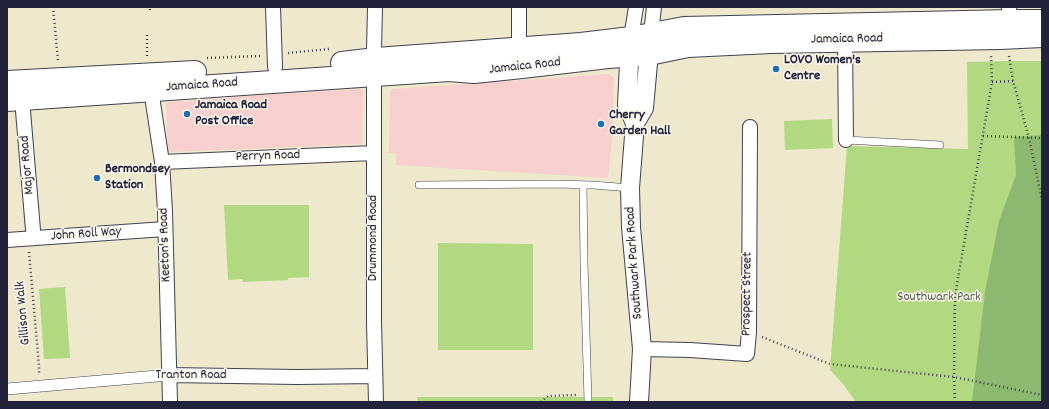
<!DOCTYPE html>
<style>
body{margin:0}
#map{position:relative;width:1049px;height:409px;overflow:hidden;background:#eee8cd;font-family:Dekko,sans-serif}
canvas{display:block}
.frame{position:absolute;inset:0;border:8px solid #22223b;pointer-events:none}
</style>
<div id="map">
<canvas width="1049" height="409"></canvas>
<div class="frame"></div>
</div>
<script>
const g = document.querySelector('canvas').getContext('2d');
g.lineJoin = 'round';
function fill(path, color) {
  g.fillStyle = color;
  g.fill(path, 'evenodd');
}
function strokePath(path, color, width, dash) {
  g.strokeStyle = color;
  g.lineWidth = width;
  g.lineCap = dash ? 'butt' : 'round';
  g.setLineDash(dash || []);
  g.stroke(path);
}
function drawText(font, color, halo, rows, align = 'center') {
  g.font = font + ' Dekko,sans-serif';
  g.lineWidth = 3;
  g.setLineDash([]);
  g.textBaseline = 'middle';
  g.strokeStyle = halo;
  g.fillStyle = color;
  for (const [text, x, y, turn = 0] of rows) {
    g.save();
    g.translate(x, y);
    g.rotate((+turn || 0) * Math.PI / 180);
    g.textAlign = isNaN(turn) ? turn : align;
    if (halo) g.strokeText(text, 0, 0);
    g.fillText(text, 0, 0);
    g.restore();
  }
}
fill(new Path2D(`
 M609 74 614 78 612 140 608 178 396 165V153H389L390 93 392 89Z
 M363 89 362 144 168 152 166 103 258 95Z`), '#f7d0ce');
fill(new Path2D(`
 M1009 61H1042V402H856L843 384 830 370 847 146 968 149 967 62Z
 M832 119 833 148 785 150 784 121Z
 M224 205H309V277L288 278V280L243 282 242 279 228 280Z
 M438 243 533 244V350H438Z
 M65 287 70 358 44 359 39 289Z
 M417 397H613V402H418Z`), '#b2d881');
fill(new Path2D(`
 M1042 135V402H972L985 292 999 221 1016 175 1014 137Z`), '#8db86f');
const service = new Path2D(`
 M846 140 940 145
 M419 185 557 184 593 185 630 188
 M583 185 584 262 588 401`);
const pedestrian = new Path2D(`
 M7 389 169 375`);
const minor = new Path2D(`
 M273 7 275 67
 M375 7 374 50 376 59
 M519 7V49
 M1009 7 1011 29
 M651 34 654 7
 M631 38 636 7
 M845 40 846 140
 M374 75V322L376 402
 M152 89 153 103 162 162 165 211 170 402
 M22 99 33 230
 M162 162 374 153
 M7 240 165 229
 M642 349 690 350 747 354 749 332 750 127
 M169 375 297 377 375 376`);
const tertiary = new Path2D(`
 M630 42 627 105 635 123
 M639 402 642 349 631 227 630 188 635 123 644 108 650 41`);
const primary = new Path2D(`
 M342 63 376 59 581 44 631 38 684 28 1011 21H1042
 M7 82 195 72
 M7 100 449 70 474 72 522 67 608 57 649 54 688 46 771 42 1000 38 1042 36`);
strokePath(service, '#414051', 8);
strokePath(pedestrian, '#414051', 12);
strokePath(minor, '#414051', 16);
strokePath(tertiary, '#414051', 20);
strokePath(primary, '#414051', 24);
strokePath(new Path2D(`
 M53 7 58 60
 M150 10V7
 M288 53 329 49
 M147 56V32
 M1009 56 1013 81 1029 138 1042 200
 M207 58 260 56
 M992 82 1013 81
 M983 136 1042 138
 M29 252 39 366V374
 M762 337 830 364 954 377 1042 395
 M541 402 548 396 577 395
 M955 402 954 377 955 296 992 82 991 56`), '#414051', 2.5, [1, 3]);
strokePath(service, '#fff', 7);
strokePath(pedestrian, '#fff', 11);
strokePath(minor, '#fff', 14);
strokePath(tertiary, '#fff', 18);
strokePath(primary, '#fff', 22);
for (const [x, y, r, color] of [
 [776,69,4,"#1f6fb2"],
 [187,114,4,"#1f6fb2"],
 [601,124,4,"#1f6fb2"],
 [97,178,4,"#1f6fb2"]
]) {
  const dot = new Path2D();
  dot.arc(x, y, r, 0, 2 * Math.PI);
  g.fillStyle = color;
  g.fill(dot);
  strokePath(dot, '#fbf7ec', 1.5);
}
drawText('14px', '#22223b', '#fbf7ec', [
 ["Jamaica Road",847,40,-1],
 ["Jamaica Road",525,67,-6],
 ["Jamaica Road",202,86,-4],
 ["Perryn Road",268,157,-2],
 ["Major Road",28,165,-95],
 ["John Roll Way",86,235,-4],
 ["Drummond Road",374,238,-90],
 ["Keeton's Road",166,245,-92],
 ["Southwark Park Road",635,263,-94],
 ["Prospect Street",748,294,-89],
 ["Gillison Walk",24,313,-95],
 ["Tranton Road",191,376]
]);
drawText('bold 14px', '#22223b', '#fbf7ec', [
 ["LOVO Women's",784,61],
 ["Centre",784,77],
 ["Jamaica Road",195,106],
 ["Post Office",195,122],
 ["Cherry",609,116],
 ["Garden Hall",609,132],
 ["Bermondsey",105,170],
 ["Station",105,186]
], 'left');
drawText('14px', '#4d5950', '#fbf7ec', [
 ["Southwark Park",939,298]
]);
</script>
